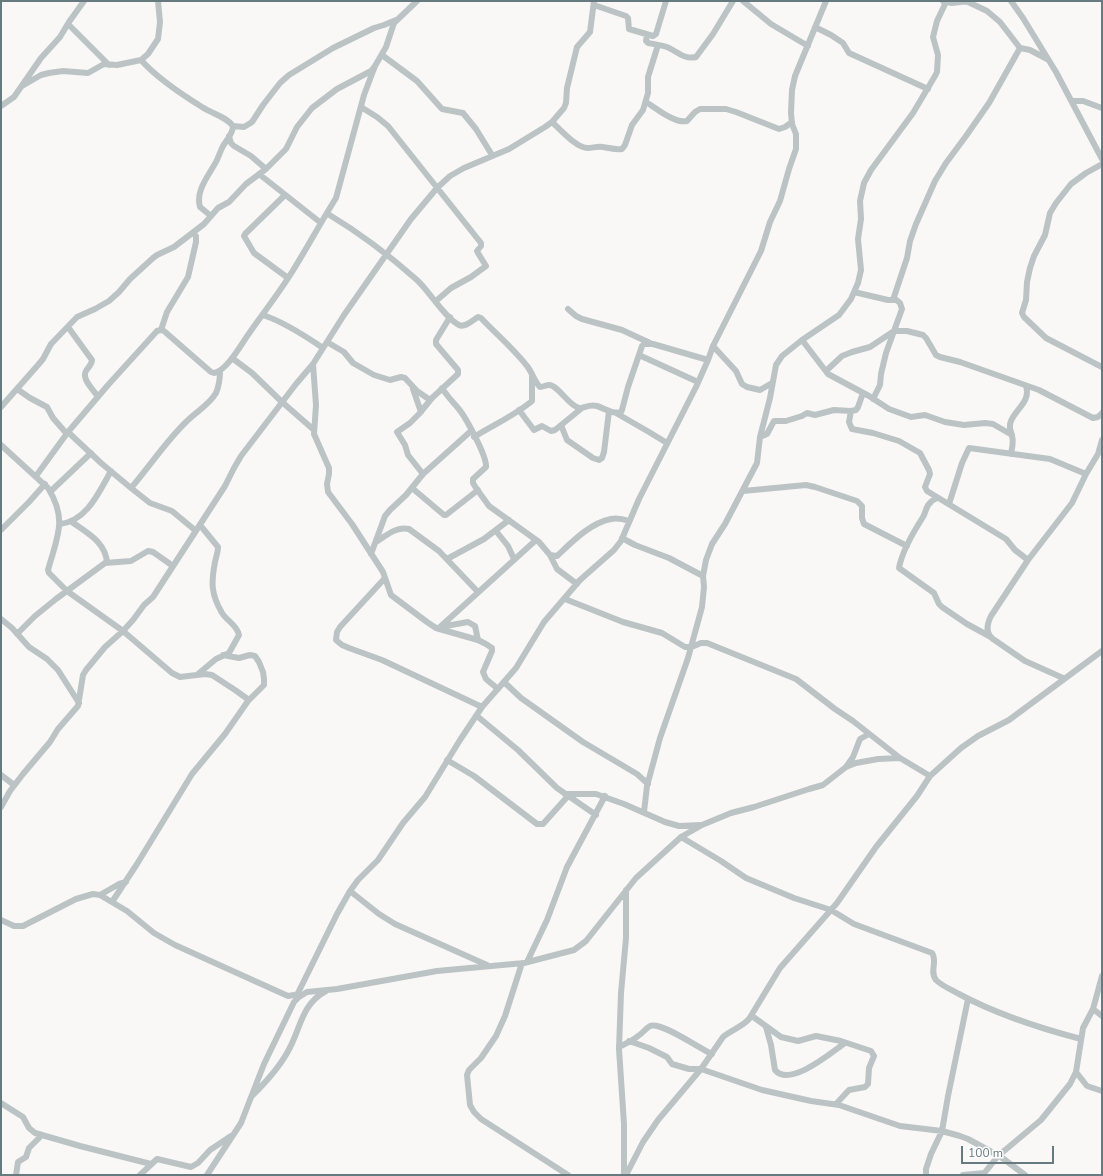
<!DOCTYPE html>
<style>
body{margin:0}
#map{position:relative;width:1103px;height:1176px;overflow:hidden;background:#f9f8f7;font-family:"Nunito Sans",sans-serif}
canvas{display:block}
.frame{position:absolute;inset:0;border:2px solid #667a80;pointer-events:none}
.scale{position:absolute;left:961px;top:1146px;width:93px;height:18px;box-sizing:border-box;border:2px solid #667a80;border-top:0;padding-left:5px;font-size:12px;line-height:14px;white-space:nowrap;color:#667a80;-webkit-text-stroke:3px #fff;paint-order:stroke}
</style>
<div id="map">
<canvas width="1103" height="1176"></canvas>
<div class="frame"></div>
<div class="scale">100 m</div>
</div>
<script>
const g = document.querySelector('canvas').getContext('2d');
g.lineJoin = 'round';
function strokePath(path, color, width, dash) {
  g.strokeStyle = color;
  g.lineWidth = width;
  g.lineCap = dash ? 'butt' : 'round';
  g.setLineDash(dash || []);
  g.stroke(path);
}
strokePath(new Path2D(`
 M743 1 771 24 808 46
 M943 1 952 3 968 1
 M966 1 987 11 1000 22 1020 48 1030 50 1047 59
 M1011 1 1023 18 1056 72 1102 159
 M594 5 626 16 628 18 629 29 653 36 656 34 666 1
 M68 24 109 65
 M815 27 831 35 843 43 849 53 928 89
 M647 35 646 41 648 43C654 44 661 45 667 47 677 51 684 60 696 57L713 34 733 1
 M382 55 417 81 442 109 463 113 476 129 492 155
 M141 60C157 78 181 94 202 107 211 113 227 117 233 126 233 134 227 139 223 146 221 150 219 155 217 160 210 174 195 190 200 207L211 216
 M22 86 41 75 49 73 63 71 88 73 104 64 117 65 141 60 148 54 158 39 160 22 158 1
 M1072 101H1083L1102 108
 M646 102C656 108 675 124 687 121L695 112 700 109H726L736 112 779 129 785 127 792 122
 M1 106 14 97 41 58 60 37 69 22 84 1
 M361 107 377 117 388 126 481 243V246L477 251 478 253 486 266 471 277 451 288 436 301
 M552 122C560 129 576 148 588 148 593 148 597 146 603 147 610 148 615 150 622 149L625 145 632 125 643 110 648 93V77L658 45
 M233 126 244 127 252 122 263 105 280 83 289 75 333 48 374 28 384 25 396 20
 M229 136 231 143 234 146 251 156 266 169
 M1102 164 1086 173 1071 184 1056 203 1050 213 1045 235 1034 256 1030 268 1027 282 1026 300 1022 313 1024 317 1046 338 1102 367
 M259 174 321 223
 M285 195 245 234 244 236 254 253 288 278
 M328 214C358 232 390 256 417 280 430 292 444 317 459 325 465 328 473 320 478 317L481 318C496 334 513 348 527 366 532 372 534 381 540 387 543 387 546 385 549 385 558 385 568 405 579 408 583 409 588 404 597 406 604 408 613 415 621 412L622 410 628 387 642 346 644 344H653L708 360
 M854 292 888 300H893L907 258 910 241 916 224 935 181 946 163 966 136 989 103 1020 48
 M568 309 576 316 582 319 622 330 650 343
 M263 315C284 322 304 335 323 348
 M68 327 92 360C92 365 88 367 86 371 81 379 94 390 98 397
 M161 330 167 312 188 277 196 242V236L193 233
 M802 340 828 374 869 396 889 409 911 417 925 415 945 422 964 425 985 423 993 424 1012 435
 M327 342 344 352 353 363 374 375 390 380 401 377 405 378 417 391 430 400
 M713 346 736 371 742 384 747 387 760 390 772 383
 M639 355 698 382
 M232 358 252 373 282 402 314 430
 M313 364 316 405 314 434 329 468V474L327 484 328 492 352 524 383 572 391 595 427 622 436 628 478 640 486 644 492 648V651L483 672 486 679 498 689
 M826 371 842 356 852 352 870 347 894 331H907L923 335 926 338 936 355 940 357 960 362 1039 390 1093 418 1098 417 1102 413
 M442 388C447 396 452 401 458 408 465 416 487 456 486 467L473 479V483L476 488 489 506 539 542 550 555 557 556C572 542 590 523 611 519 617 518 623 519 629 521
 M17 389 30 398 47 407 53 418 67 434
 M413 389 421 412
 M873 399 880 385 881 374 886 353 902 309 900 303 894 298
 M1 407 38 365 43 359 51 344 77 317 95 309 109 301 119 292 130 279 153 258 157 255 174 247 204 224 218 208 229 202 246 184 266 169 286 149 297 127 312 108 337 89 371 71 375 66 386 47 394 23 417 1
 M519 410 534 430 542 426 551 431 555 430 582 408
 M851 411 849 422 852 429 873 433 899 441 920 453 929 470 930 474 925 487 927 491 1006 539 1015 550 1028 560
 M616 413 649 432 667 443
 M561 425 567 440 593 458 599 460 602 458 604 452 609 411
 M68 432 101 463 131 488 150 503 172 511 196 531
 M474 437C493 425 514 416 532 401V374
 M760 437 767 434 774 421H786L802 416 807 413 815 415 834 410 851 411 856 410 858 407 863 393
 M1 445 48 488C68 520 57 537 48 570L49 573 67 591 123 631 172 673 180 677 205 674 212 675 235 690 249 700
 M1011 454C1012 448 1014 442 1012 436 1011 430 1008 428 1011 421 1016 409 1031 401 1026 386
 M423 474 408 455 405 445 397 432 410 423 419 414 432 398 458 374V370L436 344V340L450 317
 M36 476 68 432 108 385 157 331 161 330 164 331 211 372 214 373C227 371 242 343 250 332 264 312 279 293 292 272 307 248 321 222 336 198L364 95 375 66
 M131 488C150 466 166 441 187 421 197 411 209 405 216 393 219 386 220 378 220 371
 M412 488 444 515H446L478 490
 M51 491 91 453
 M743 491 806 485 815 487 857 501 862 506V518L864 524 907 546
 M938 498C935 499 932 500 930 503 926 506 926 512 923 517 914 531 902 551 899 568L934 593 939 604 942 607 967 624 989 636
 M949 504 962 463 969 448 1050 459 1086 474
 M72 522C87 533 106 542 107 563
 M60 524C87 521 99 492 111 471
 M1 530 29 502 45 484
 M496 531 508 546 514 559
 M622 538 635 545 669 558 703 576
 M376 542C386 536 396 526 409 529L439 551 478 592
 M371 554 385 516 390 510 406 495 423 474 471 431
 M550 555 557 569 577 584
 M447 559 484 539 509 520
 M385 578 340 627 337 632 336 640 342 645 349 648 382 660 482 707
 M565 599 623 622 662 633 685 647 694 646 701 643H707L796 679 835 709 853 721 900 758 930 776
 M1 619 12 628 29 647 47 659 58 670 79 703
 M440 627 536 540
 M440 627 468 622 475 626 478 640
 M17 634 35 616 56 599 105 563 131 561 148 551 153 552 173 566
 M198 674 216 659 229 653 239 635C237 625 227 621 222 613 211 594 211 583 215 562 216 557 218 552 218 547L200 525
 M1063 678 1025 661 993 639C985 633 987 624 991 616L1028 560 1072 503 1086 474 1098 454 1102 440
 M504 682 521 698 583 742 637 774 648 784
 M477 716 518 750 557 788 596 815
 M447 760 474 776 537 824H543L568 796
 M846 767 853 757 860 739 869 734
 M1 775 14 785
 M565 794H596L624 804 665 822 679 826 701 825
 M1 807 10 791 23 774 50 742 58 729 78 706 83 675 86 670 105 647 123 631 133 620 144 605 153 597 225 486 234 468 241 456 296 384 313 364 344 315 411 219 437 188 450 176 464 168 509 149 545 127 552 122 564 108 566 103 567 88 577 47 590 32 594 1
 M644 812 647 786 660 738 688 658 702 607 704 587 703 576 706 560 712 544 725 524 757 463 760 437 770 398 776 365 782 356 802 340 839 315 851 299 858 283 861 270 858 239 861 219 860 201 864 183 871 170 913 113 935 76 937 72 938 55 933 37 937 21 946 2
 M681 837 721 861 746 878 794 898 831 910 854 924 932 953C938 961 929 972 936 980 942 986 952 990 959 994 998 1015 1039 1028 1081 1039
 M350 891 379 914 395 924 487 965
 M100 895 119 884 126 882
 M112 902 137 864 192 774 225 734 248 701 264 685V679L263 672 259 662 255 656 250 655 239 658 223 655
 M1 920 14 926H23L76 899 93 894 100 895 127 911 154 933 175 945 288 996 300 994
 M527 962 547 920 567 867 605 796
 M522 963 505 1016 496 1036 481 1058 469 1070 467 1075 470 1105 474 1112 481 1119 568 1175
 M297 995 337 914 350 891 358 880 378 860 403 823 425 797 460 740 482 707 516 668 544 622 580 580 614 550 621 541 639 499 696 387 708 360 713 346 761 251 770 222 780 201 789 169 796 149V134L792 124 791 113 792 90 795 76 826 1
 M1093 1009 1102 1016
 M752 1016 781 1037 798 1041 816 1036 841 1041 871 1051 874 1056 869 1068 868 1084 865 1087 849 1090 836 1104
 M766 1027 771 1045 775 1070C790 1088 832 1052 845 1043
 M629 1041 649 1048 667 1057 672 1064 689 1069H701L762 1090 811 1101 839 1105 900 1126 942 1131 960 1136 968 1139 1001 1157 1025 1175
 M619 1047C625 1044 632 1041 638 1036 643 1033 645 1029 650 1026 661 1021 700 1049 712 1054
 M1076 1072 1087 1086 1102 1091
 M252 1096C265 1083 278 1069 287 1053 301 1030 300 1005 326 991
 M1 1103 23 1117 29 1128 35 1133 80 1146 151 1164
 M16 1175 18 1162 26 1157 29 1148 42 1135
 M140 1175 157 1159 191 1167 198 1163 210 1150 231 1136
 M207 1175 241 1123 264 1064 294 1002 299 997 307 992 337 989 437 971 524 963 574 950 586 941 636 878 681 837 702 825 731 813 754 807 809 789 823 785 846 767 856 763 878 759 900 758
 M624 1175V1124L619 1049 621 993 626 938V890
 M626 1175 643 1142 658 1120 701 1069 723 1037C731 1030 742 1027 749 1019L780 968 837 903 876 847 917 796 930 776 961 748 978 736 1009 720 1102 651
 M926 1175V1169L931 1154 942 1131 948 1096 968 999
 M963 1175 984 1173 986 1171 998 1156 1041 1120 1070 1084 1076 1072 1083 1028 1093 1009 1102 976`), '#bcc3c5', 6);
</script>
